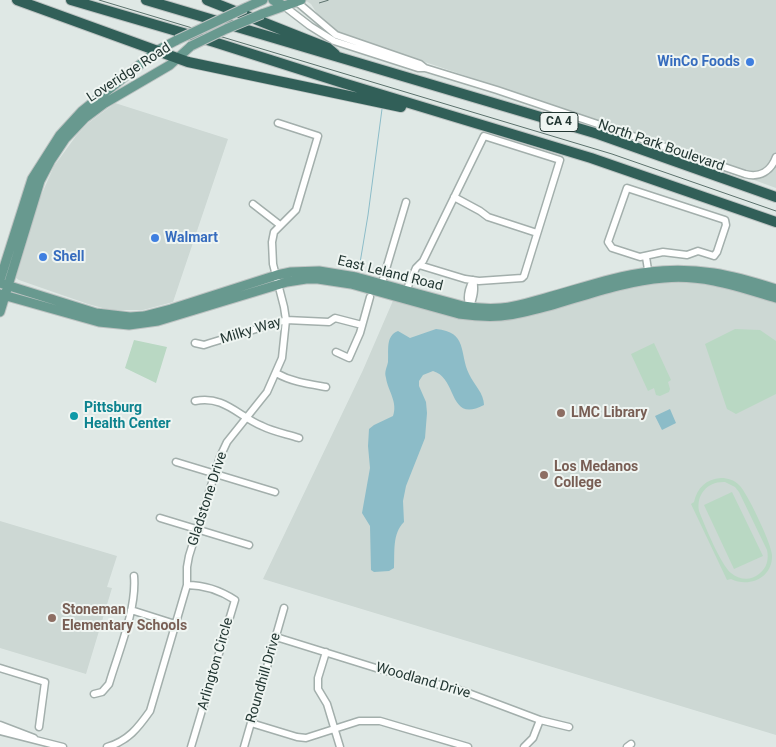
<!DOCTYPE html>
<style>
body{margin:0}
canvas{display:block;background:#dfe8e5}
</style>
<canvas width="776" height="747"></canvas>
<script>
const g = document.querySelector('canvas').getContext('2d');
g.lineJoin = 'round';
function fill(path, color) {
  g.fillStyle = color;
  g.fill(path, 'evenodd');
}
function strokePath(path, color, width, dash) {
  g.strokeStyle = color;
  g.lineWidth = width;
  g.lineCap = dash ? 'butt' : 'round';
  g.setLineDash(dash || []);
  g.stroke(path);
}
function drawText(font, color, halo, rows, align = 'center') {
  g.font = font + ' Roboto,sans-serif';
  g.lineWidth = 4;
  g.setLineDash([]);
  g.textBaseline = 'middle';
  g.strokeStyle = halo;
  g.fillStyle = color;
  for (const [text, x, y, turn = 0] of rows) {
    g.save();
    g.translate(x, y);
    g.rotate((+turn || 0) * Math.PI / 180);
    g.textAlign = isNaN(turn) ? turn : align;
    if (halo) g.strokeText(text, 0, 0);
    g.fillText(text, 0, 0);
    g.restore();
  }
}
fill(new Path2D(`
 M305 0H776V188L499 87 339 33 318 15 311 4Z
 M115 103 228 139 173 302 143 310H110L88 304 19 280 16 278 40 198 54 166 76 136 87 124Z
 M685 277 776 298V735L263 579 363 370 395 296 438 308 501 316 624 285Z
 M0 521 117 556 107 587 112 588 86 674 0 648Z`), '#cdd8d4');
fill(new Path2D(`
 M735 329 760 330 776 341V394L736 414 727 409 705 344Z
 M134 340 167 347 156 383 125 368Z
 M654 343 671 380 668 382 670 389 669 392 660 396 656 395 654 388 648 391 631 354Z
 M721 478C728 478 734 480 739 485 747 492 772 545 772 555 773 578 749 588 731 579L727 580 691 504 694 502C697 488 706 479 721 478ZM725 482 735 487 739 492 767 550C769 559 767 568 759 574 751 581 739 580 731 573 721 565 704 524 699 511 696 494 708 481 725 482Z
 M732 492 763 556 734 569 704 505Z`), '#b9d8c3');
fill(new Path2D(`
 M436 329C468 332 459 353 469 374 474 385 484 393 484 405 448 424 458 378 433 371L423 375 419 381V386L426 402 427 413 425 438 406 486 403 501 404 522C392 534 395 552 394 568L389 571 374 572 371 570 370 526 362 513 370 468 368 446 369 429 374 425 393 416C398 402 388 391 386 378 384 371 387 368 388 362 389 351 385 336 398 331L410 338Z
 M670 409 676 423 662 430 655 416Z`), '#8cbcc8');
strokePath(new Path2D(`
 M359 269 368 215 382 109`), '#8cbcc8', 1);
const minor = new Path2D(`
 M297 2 336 35 420 64 425 68
 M284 6 310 26 334 41 418 68H425L497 90 745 174C760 178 771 171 776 157
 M627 188 725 220 726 225 717 252 714 256 698 251 687 255 663 252 640 257 612 248 608 242Z
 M454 197 480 211 488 217 537 233
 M253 204 280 225
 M646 257 649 276
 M381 286 406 202
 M406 291 416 268 423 261 484 136 560 160 524 276 522 278 479 281 465 279 419 265
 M469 310C472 300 476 291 473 280 469 288 466 299 470 307
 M195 343 204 345 210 343 286 320 329 322 335 318 362 325
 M336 352 349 358 360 333 370 297
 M276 373C292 382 308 384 326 387
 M195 401C224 395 238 416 262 426 274 432 287 434 299 438
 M176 462 275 492
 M160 518 249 545
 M187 585C204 585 221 591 235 600L191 747
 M131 610 175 624
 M276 637 379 669 463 691 540 720 569 727
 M326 652 318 678V689L327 704 340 747
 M0 668 45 682 39 727
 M94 694 102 692 109 684C118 653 137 609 134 576
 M251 723 297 737 306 738 359 721H380L468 747
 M0 725 34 738
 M0 731 63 747
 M107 747C128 741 138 728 150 711L187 585V567L189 556 220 457 227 442 267 392 282 358 286 320 284 307 273 264 272 242 274 232 296 210 318 136 278 123
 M244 747 284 608
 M524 747 533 738 540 720
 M627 747 631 744`);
const major = new Path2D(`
 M273 0 284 6
 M245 8 263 0
 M262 14 301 0
 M0 280 32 179 60 135 82 111 158 50 177 40
 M0 283 96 313 130 317 144 316 171 309 277 275 291 272 319 271 356 277 463 306C475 308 488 309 501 308 516 307 531 302 545 298 579 289 614 276 649 272 696 266 732 275 776 289
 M0 294 99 322 129 325 158 321 287 282 306 279H318L351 284 459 314C473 316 487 317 501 316 517 315 533 310 549 306 587 295 625 281 664 278 703 274 739 287 776 298
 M0 312 40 181 51 160 65 139 85 118 105 103 170 65 191 46`);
const highway = new Path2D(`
 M17 0 188 62 401 107
 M71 0 214 42 343 83 591 158 776 222
 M146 0 598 134 776 197
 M207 0 328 48 335 54`);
strokePath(minor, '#a3afac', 9);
strokePath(major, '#bdc3c2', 11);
strokePath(highway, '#bdc3c2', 12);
strokePath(minor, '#fff', 6);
strokePath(major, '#68998f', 9);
strokePath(highway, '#315f58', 10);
strokePath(new Path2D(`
 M99 0 612 154 776 211`), '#5c726d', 1);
strokePath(new Path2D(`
 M319 3 329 0`), '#5c726d', 1, [10, 5]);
const majorBridge = new Path2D(`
 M177 40 245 8
 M191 46 226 29 262 14`);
strokePath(majorBridge, '#bdc3c2', 11, []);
strokePath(majorBridge, '#68998f', 9);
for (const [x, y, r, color] of [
 [750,62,5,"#3f7fe0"],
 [155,238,5,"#3f7fe0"],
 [43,257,5,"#3f7fe0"],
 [561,413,5,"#8d6e63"],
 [74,416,5,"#0f9aa8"],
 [544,475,5,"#8d6e63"],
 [52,618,5,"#8d6e63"]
]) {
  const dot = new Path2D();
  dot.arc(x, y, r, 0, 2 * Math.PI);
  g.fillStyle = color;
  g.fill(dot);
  strokePath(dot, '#eff5f2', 2);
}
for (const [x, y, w] of [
 [559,122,38]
]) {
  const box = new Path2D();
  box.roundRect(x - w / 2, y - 9.5, w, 19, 4);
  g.fillStyle = '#eff5f2';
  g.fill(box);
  strokePath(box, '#223632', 1);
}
drawText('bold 12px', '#223632', null, [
 ["CA 4",559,122]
]);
drawText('bold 14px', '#366cbe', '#eff5f2', [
 ["WinCo Foods",740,62,"right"],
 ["Walmart",165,238],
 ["Shell",53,257]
], 'left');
drawText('14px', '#223632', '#eff5f2', [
 ["Loveridge Road",129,73,-33],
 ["North Park Boulevard",661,146,19],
 ["East Leland Road",390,274,14],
 ["Milky Way",251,331,-17],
 ["Gladstone Drive",208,499,-72],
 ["Arlington Circle",216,664,-74],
 ["Roundhill Drive",264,678,-74],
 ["Woodland Drive",423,681,16]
]);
drawText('bold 14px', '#0d838f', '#eff5f2', [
 ["Pittsburg",84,408],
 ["Health Center",84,424]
], 'left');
drawText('bold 14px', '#785e54', '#eff5f2', [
 ["LMC Library",571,413],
 ["Los Medanos",554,467],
 ["College",554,483],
 ["Stoneman",62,610],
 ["Elementary Schools",62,626]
], 'left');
</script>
